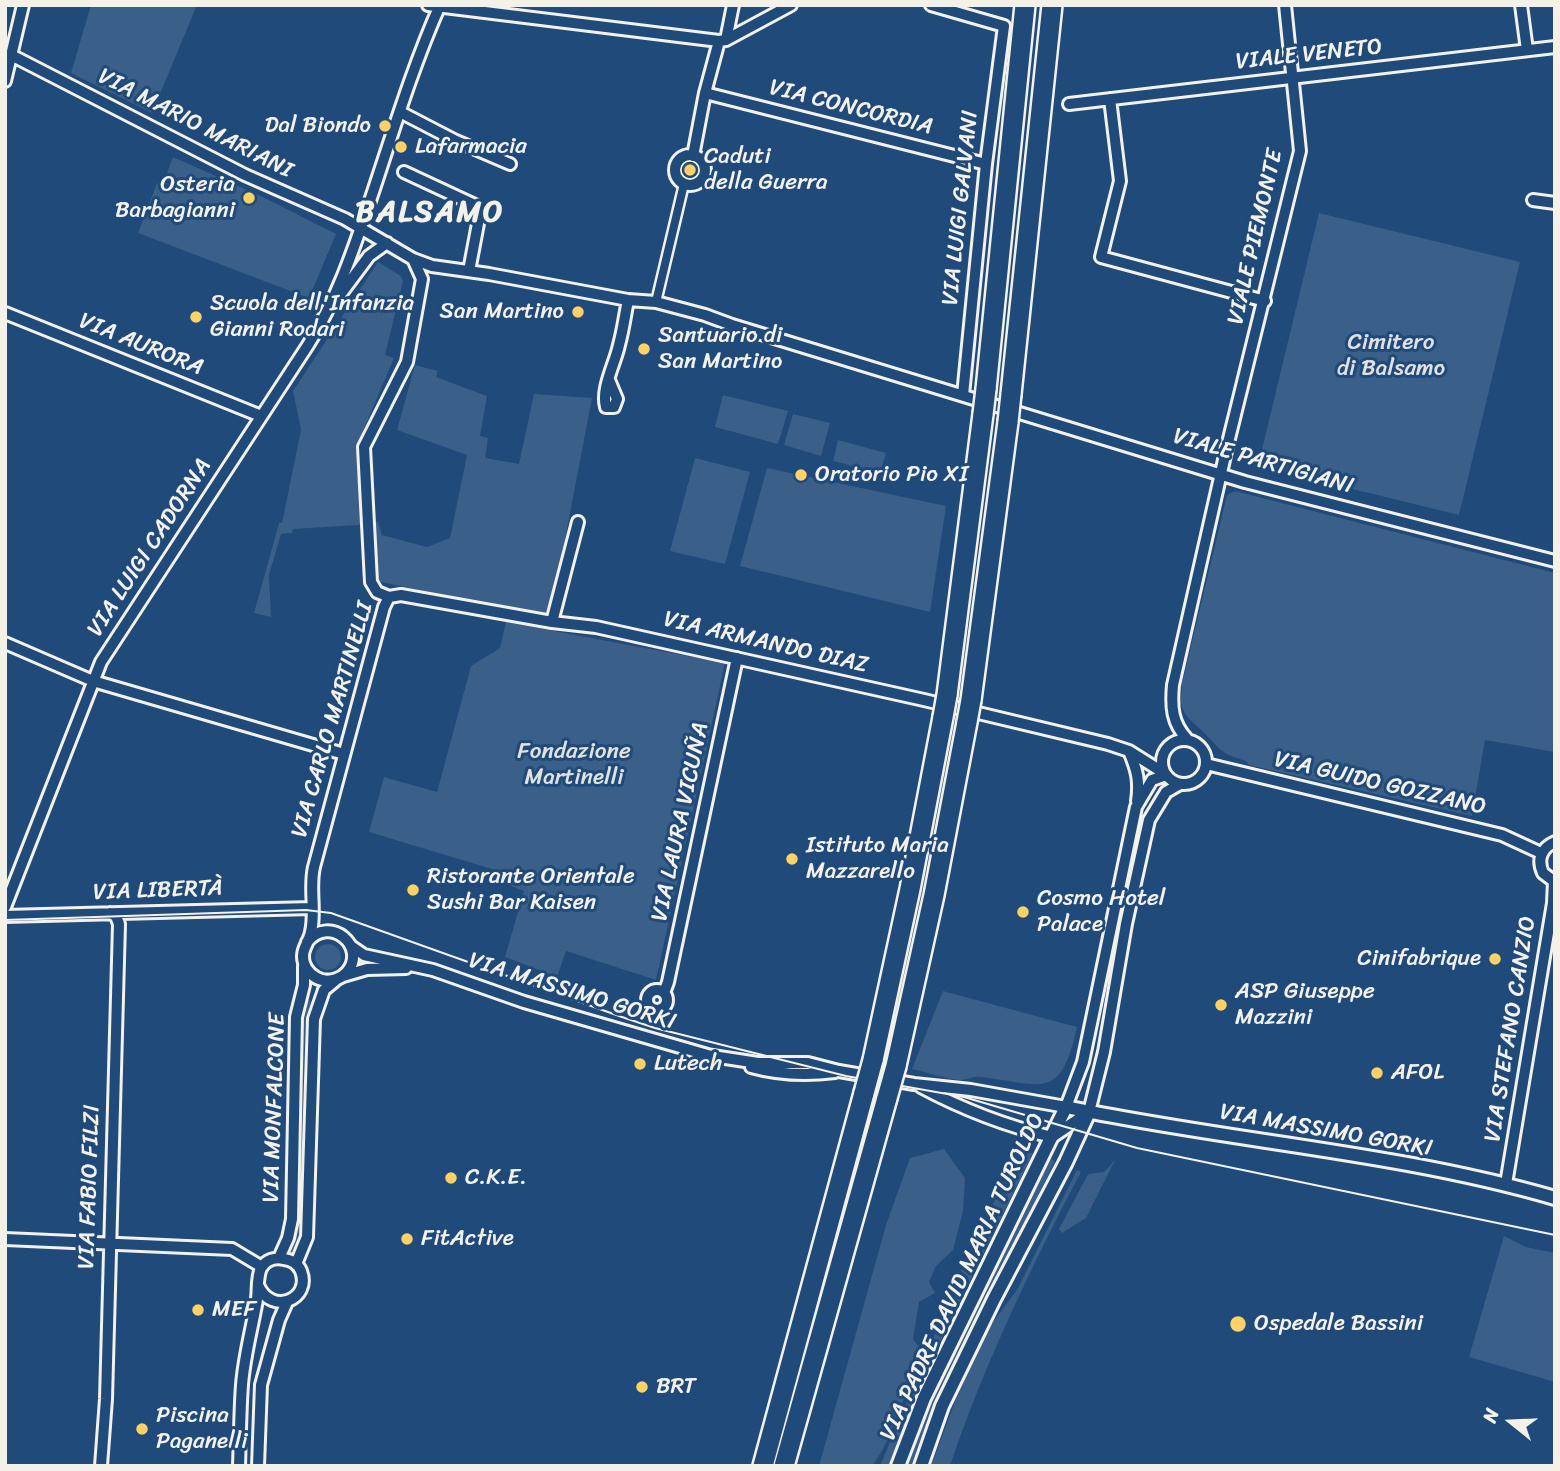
<!DOCTYPE html>
<meta charset="utf-8">
<style>
body{margin:0}
#map{position:relative;width:1560px;height:1471px;overflow:hidden;background:#1f4a7a;font-family:Sriracha,sans-serif}
canvas{display:block}
.frame{position:absolute;inset:0;border:7px solid #f4f1e8;pointer-events:none}
.north{position:absolute;left:1476px;top:1387px;width:70px;height:70px;-webkit-text-stroke:5px #1f4a7a;paint-order:stroke;rotate:288deg;font-size:19px;font-weight:700;line-height:28px;text-align:center;color:#f4f1e8}
.north::after{content:'';display:block;margin:auto;width:24px;height:32px;background:#f4f1e8;clip-path:polygon(50% 0,100% 100%,50% 72%,0 100%)}
</style>
<div id="map">
<canvas width="1560" height="1471"></canvas>
<div class="frame"></div>
<div class="north">N</div>
</div>
<script>
const g = document.querySelector('canvas').getContext('2d');
g.lineJoin = 'round';
function fill(path, color) {
  g.fillStyle = color;
  g.fill(path, 'evenodd');
}
function strokePath(path, color, width, dash) {
  g.strokeStyle = color;
  g.lineWidth = width;
  g.lineCap = dash ? 'butt' : 'round';
  g.setLineDash(dash || []);
  g.stroke(path);
}
function drawText(font, color, halo, rows, align = 'center') {
  g.font = font + ' Sriracha,sans-serif';
  g.lineWidth = 6;
  g.setLineDash([]);
  g.textBaseline = 'middle';
  g.strokeStyle = halo;
  g.fillStyle = color;
  for (const [text, x, y, turn = 0] of rows) {
    g.save();
    g.translate(x, y);
    g.rotate((+turn || 0) * Math.PI / 180);
    g.textAlign = isNaN(turn) ? turn : align;
    if (halo) g.strokeText(text, 0, 0);
    g.fillText(text, 0, 0);
    g.restore();
  }
}
fill(new Path2D(`
 M91 5H197L152 113 71 73Z
 M173 157 267 199 336 234 309 298 138 233 157 183 163 184Z
 M1319 213 1520 262 1459 515 1258 466Z
 M378 262 401 276 403 281 385 355 394 358 357 445 360 525 293 529 292 533 281 534 269 575 271 617 254 613 279 523H282L301 430 293 391Z
 M415 365 438 371 436 377 487 396 480 436 488 438 485 458 519 464 534 394 592 398 550 618 377 581 372 521 378 522 382 535 427 547 450 538 467 455 397 430Z
 M723 395 788 411 778 444 715 427Z
 M793 414 830 423 821 456 784 445Z
 M838 440 886 453 880 473 833 461Z
 M695 458 750 472 725 564 670 551Z
 M767 468 946 506 930 612 740 566Z
 M1235 491 1555 573V752L1485 740 1472 816 1249 765 1246 761C1217 753 1220 747 1200 729 1193 722 1185 717 1182 707 1180 700 1182 691 1182 684L1227 495Z
 M506 622 725 663 656 980 566 951 557 977 505 957 524 891 503 883 505 873 369 832 384 777 437 792 471 666 500 648Z
 M315 957a13 13 0 1 1 26 0a13 13 0 1 1-26 0Z
 M943 991 1077 1027C1060 1103 1042 1084 980 1077 973 1076 966 1081 959 1080 944 1079 927 1072 912 1069Z
 M308 1000 311 1001 305 1027 300 1241 293 1252 289 1251 294 1242 296 1230 302 1030Z
 M944 1149 965 1178 963 1211 953 1250 936 1266 929 1282 935 1293 919 1302 913 1339 920 1348C908 1383 895 1437 872 1466H819L886 1225 910 1158Z
 M1023 1152 1033 1153 933 1356 890 1466H880L964 1264 1011 1167Z
 M1050 1159 1055 1161 944 1386 913 1466H907L938 1385Z
 M1115 1160 1086 1218 1062 1233 1059 1229 1087 1176 1089 1174 1104 1172Z
 M1077 1170 1081 1172C1031 1267 984 1365 950 1466H931L956 1399 984 1339 993 1322 1017 1290Z
 M1504 1236 1526 1247 1555 1253V1382L1469 1357Z`), '#3a5f88');
const pedestrian = new Path2D(`
 M656 302 684 184`);
const minor = new Path2D(`
 M428 5 719 41 726 40 791 5
 M931 5 1004 26 986 164 963 395
 M1521 5 1527 50
 M726 40 733 5
 M11 55 245 175 345 219 413 259 432 266 489 274 628 300 656 302 705 315 732 325 1245 482 1555 561
 M5 81 23 5
 M705 93 986 164
 M1110 99 1120 181 1101 257 1265 301
 M1069 104 1555 47
 M400 112 454 140 510 164
 M675 170a15 15 0 1 1 30 0a15 15 0 1 1-30 0Z
 M693 156 705 93 719 41
 M404 172 477 206 480 213 469 271
 M1533 200 1555 203
 M340 295 369 256 387 243
 M5 313 261 416
 M609 380 617 399 614 407H606C601 388 615 364 619 345 623 331 625 315 628 300
 M389 597 401 595 552 622 596 627 924 700 1108 744 1129 751 1164 773
 M389 597 377 592 371 582 364 447 407 362 422 279 413 259
 M552 622 578 522
 M5 643 93 681 344 754
 M1187 739C1172 723 1171 707 1173 685L1226 451 1300 151 1285 5
 M1162 762a22 22 0 1 1 44 0a22 22 0 1 1-44 0Z
 M1129 751C1137 770 1140 781 1137 801
 M1206 764 1502 835 1541 853
 M1555 842C1541 848 1537 860 1543 873L1555 882
 M5 907 101 662 308 345C338 298 355 245 373 192 394 129 413 66 440 5
 M5 916 312 908
 M307 942C330 914 368 947 347 972 341 979 331 982 322 980 314 978 306 971 304 963 300 950 309 943 311 932 316 911 309 888 314 867L384 607 389 597
 M351 946 364 955 433 970 524 1002 711 1056
 M343 976 367 969 406 968
 M647 1000a10 10 0 1 1 20 0a10 10 0 1 1-20 0Z
 M664 993 668 982 737 658
 M706 1055 758 1063H808L839 1071 914 1084 971 1090 1066 1107 1083 1062 1136 807 1152 780 1166 775
 M751 1067C780 1075 805 1076 835 1072
 M921 1087C962 1109 1006 1126 1052 1137L1089 1112 1104 1052 1126 924 1149 820 1166 792 1180 784
 M1506 1184 1553 903 1554 881
 M5 1239 232 1249 262 1267
 M279 1258 288 1238 292 1219 296 1017 304 985V966
 M296 1264 307 1237 314 1019 324 990 336 980
 M101 1466 106 1399 119 924 116 916 110 913
 M239 1466C240 1439 240 1412 242 1385 244 1358 251 1332 256 1305 259 1293 256 1279 261 1268 266 1260 275 1257 284 1259 292 1260 298 1264 301 1271 312 1300 271 1316 258 1285
 M258 1466 261 1385 279 1320 287 1302`);
const tertiary = new Path2D(`
 M898 1466 924 1398 1066 1107C1227 1141 1397 1152 1555 1198
 M921 1466 942 1406 994 1299 1066 1162 1089 1112`);
const motorway = new Path2D(`
 M986 389 1025 5
 M1011 394 1052 5
 M947 695 983 414
 M971 700 1008 422
 M873 1060 910 889 943 717
 M896 1066 934 895 967 722
 M763 1466 864 1093
 M784 1466 887 1098`);
strokePath(pedestrian, '#f4f1e8', 13);
strokePath(minor, '#f4f1e8', 16);
strokePath(tertiary, '#f4f1e8', 18);
strokePath(motorway, '#f4f1e8', 24);
strokePath(pedestrian, '#1f4a7a', 8);
strokePath(minor, '#1f4a7a', 10);
strokePath(tertiary, '#1f4a7a', 12);
strokePath(motorway, '#1f4a7a', 19);
strokePath(new Path2D(`
 M5 920 306 910 331 913 622 1017 655 1028 846 1076 964 1097 1137 1148 1555 1235`), '#f4f1e8', 2);
const motorwayBridge = new Path2D(`
 M983 414 986 389
 M1008 422 1011 394
 M943 717 947 695
 M967 722 971 700
 M864 1093 873 1060
 M887 1098 896 1066`);
strokePath(motorwayBridge, '#f4f1e8', 24, []);
strokePath(motorwayBridge, '#1f4a7a', 19);
for (const [x, y, r, color] of [
 [385,126,7,"#ffd166"],
 [401,147,7,"#ffd166"],
 [690,170,7,"#ffd166"],
 [249,198,7,"#ffd166"],
 [578,312,7,"#ffd166"],
 [196,317,7,"#ffd166"],
 [644,349,7,"#ffd166"],
 [801,475,7,"#ffd166"],
 [792,859,7,"#ffd166"],
 [413,890,7,"#ffd166"],
 [1023,912,7,"#ffd166"],
 [1495,959,7,"#ffd166"],
 [1221,1005,7,"#ffd166"],
 [640,1064,7,"#ffd166"],
 [1377,1073,7,"#ffd166"],
 [451,1178,7,"#ffd166"],
 [407,1239,7,"#ffd166"],
 [198,1310,7,"#ffd166"],
 [1238,1324,9,"#ffd166"],
 [642,1387,7,"#ffd166"],
 [142,1429,7,"#ffd166"]
]) {
  const dot = new Path2D();
  dot.arc(x, y, r, 0, 2 * Math.PI);
  g.fillStyle = color;
  g.fill(dot);
  strokePath(dot, '#1f4a7a', 2.5);
}
drawText('23px', '#f4f1e8', '#1f4a7a', [
 ["VIALE VENETO",1309,55,-6],
 ["VIA CONCORDIA",851,108,14],
 ["VIA MARIO MARIANI",195,124,27],
 ["VIA LUIGI GALVANI",961,208,-84],
 ["VIALE PIEMONTE",1256,237,-77],
 ["VIA AURORA",141,345,22],
 ["VIALE PARTIGIANI",1263,462,16],
 ["VIA LUIGI CADORNA",150,548,-57],
 ["VIA ARMANDO DIAZ",766,643,13],
 ["VIA CARLO MARTINELLI",333,720,-74],
 ["VIA GUIDO GOZZANO",1380,784,13],
 ["VIA LAURA VICUÑA",681,822,-78],
 ["VIA LIBERTÀ",158,891,-2],
 ["VIA MASSIMO GORKI",572,992,17],
 ["VIA STEFANO CANZIO",1511,1029,-81],
 ["VIA MONFALCONE",275,1108,-88],
 ["VIA MASSIMO GORKI",1326,1131,10],
 ["VIA FABIO FILZI",90,1187,-88],
 ["VIA PADRE DAVID MARIA TUROLDO",963,1277,-65]
]);
drawText('23px', '#f4f1e8', '#1f4a7a', [
 ["Dal Biondo",371,126,"right"],
 ["Lafarmacia",415,147],
 ["Caduti",704,157],
 ["della Guerra",704,183],
 ["Osteria",235,185,"right"],
 ["Barbagianni",235,211,"right"],
 ["Scuola dell'Infanzia",210,304],
 ["Gianni Rodari",210,330],
 ["San Martino",564,312,"right"],
 ["Santuario di",658,336],
 ["San Martino",658,362],
 ["Oratorio Pio XI",815,475],
 ["Istituto Maria",806,846],
 ["Mazzarello",806,872],
 ["Ristorante Orientale",427,877],
 ["Sushi Bar Kaisen",427,903],
 ["Cosmo Hotel",1037,899],
 ["Palace",1037,925],
 ["Cinifabrique",1481,959,"right"],
 ["ASP Giuseppe",1235,992],
 ["Mazzini",1235,1018],
 ["Lutech",654,1064],
 ["AFOL",1391,1073],
 ["C.K.E.",465,1178],
 ["FitActive",421,1239],
 ["MEF",212,1310],
 ["Ospedale Bassini",1254,1324],
 ["BRT",656,1387],
 ["Piscina",156,1416],
 ["Paganelli",156,1442]
], 'left');
drawText('23px', '#e1e2de', '#1f4a7a', [
 ["Cimitero",1391,343],
 ["di Balsamo",1391,369],
 ["Fondazione",574,752],
 ["Martinelli",574,778]
]);
g.letterSpacing = '2px';
drawText('bold 30px', '#f4f1e8', '#1f4a7a', [
 ["BALSAMO",430,213]
]);
g.letterSpacing = '0px';
</script>
